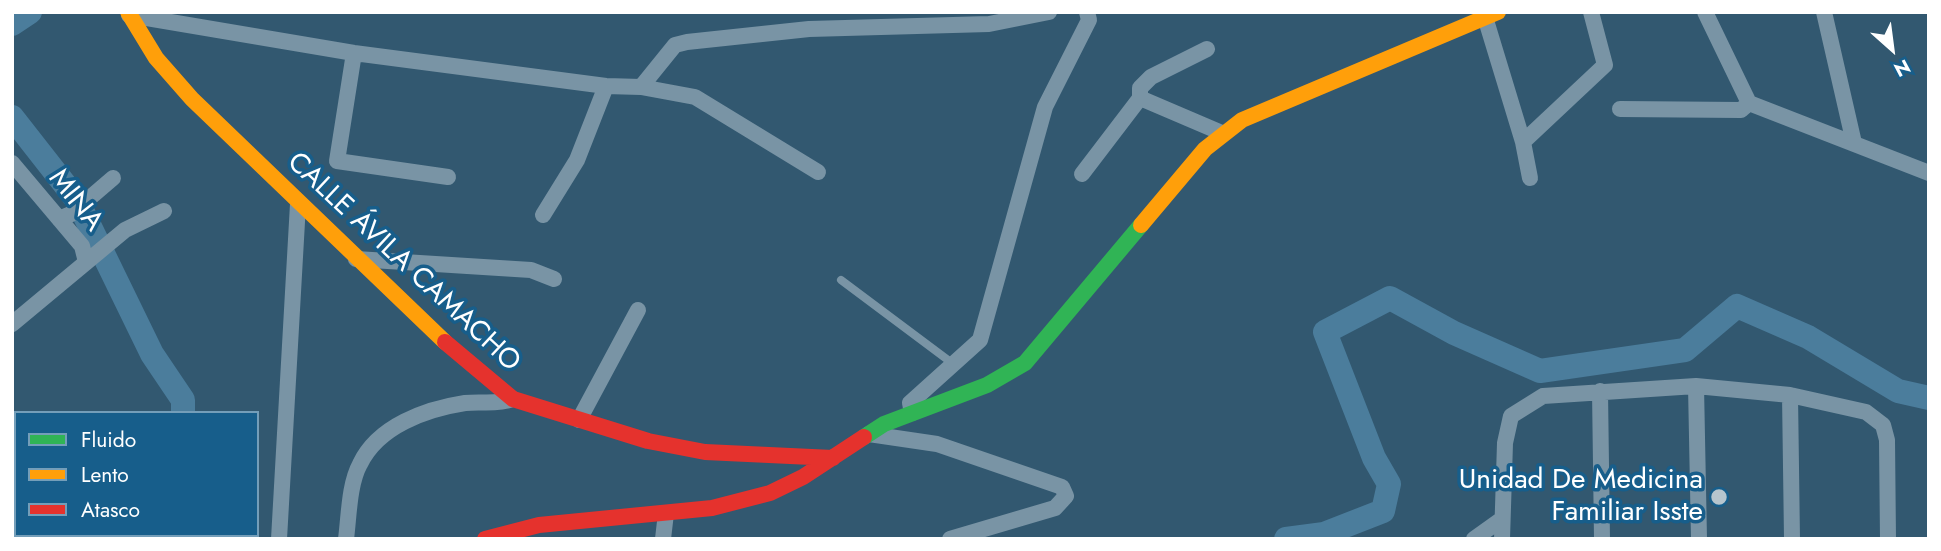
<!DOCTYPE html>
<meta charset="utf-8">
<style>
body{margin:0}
#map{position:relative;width:1941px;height:551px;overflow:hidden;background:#325870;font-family:Jost,sans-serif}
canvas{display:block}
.frame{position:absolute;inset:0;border:14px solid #fff;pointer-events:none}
.legend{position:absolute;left:14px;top:411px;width:245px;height:126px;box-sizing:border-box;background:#175e8b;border:2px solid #749eb9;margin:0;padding:9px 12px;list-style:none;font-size:21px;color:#fff}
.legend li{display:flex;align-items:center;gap:14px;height:35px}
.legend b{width:35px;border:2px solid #749eb9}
.north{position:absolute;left:1857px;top:14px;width:70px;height:70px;-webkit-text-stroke:5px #175e8b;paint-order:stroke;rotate:152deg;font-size:19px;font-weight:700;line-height:28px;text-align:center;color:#fff}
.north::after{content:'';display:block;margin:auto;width:24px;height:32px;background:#fff;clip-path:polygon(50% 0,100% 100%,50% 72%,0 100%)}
</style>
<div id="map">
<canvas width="1941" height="551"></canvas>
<div class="frame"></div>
<ul class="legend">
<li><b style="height:9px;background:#30b455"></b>Fluido</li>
<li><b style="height:9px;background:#ff9f0a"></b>Lento</li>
<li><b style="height:9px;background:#e5322d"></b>Atasco</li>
</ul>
<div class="north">N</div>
</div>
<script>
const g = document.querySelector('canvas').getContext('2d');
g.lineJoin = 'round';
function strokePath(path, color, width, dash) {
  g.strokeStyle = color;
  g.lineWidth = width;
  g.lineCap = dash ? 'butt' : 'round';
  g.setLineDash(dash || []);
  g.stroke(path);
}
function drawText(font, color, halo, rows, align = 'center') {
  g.font = font + ' Jost,sans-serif';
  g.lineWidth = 7;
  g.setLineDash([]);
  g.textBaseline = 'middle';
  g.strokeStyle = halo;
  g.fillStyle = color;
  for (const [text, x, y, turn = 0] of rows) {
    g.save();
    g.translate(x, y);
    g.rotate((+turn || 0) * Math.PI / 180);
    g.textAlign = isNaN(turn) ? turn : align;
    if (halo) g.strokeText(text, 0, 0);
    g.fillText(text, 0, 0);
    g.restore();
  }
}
strokePath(new Path2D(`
 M12 24 30 12
 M12 117 77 200 152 354 183 400V413
 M194 535 195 539
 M1286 539 1324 534 1383 511 1389 484 1374 458 1325 332 1390 298 1454 333 1540 371 1685 350 1737 306 1808 337 1898 391 1929 398`), '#4b7d9c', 24);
strokePath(new Path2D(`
 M841 280 952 363`), '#7994a5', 8);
strokePath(new Path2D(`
 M1705 12 1749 103 1929 173
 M1824 12 1854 143
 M129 15 354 53 606 86 641 87 695 97 818 172
 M1485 17 1523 142 1530 178
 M354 53 337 161 448 177
 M641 87 675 45 687 42 809 29 989 24 1049 12
 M1140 98 1222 133
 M1620 109 1741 110 1749 103
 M1523 142 1605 65 1591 12
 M12 163 82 246 86 262
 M1082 174 1140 98V88L1151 77 1207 49
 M543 215 577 160 606 86
 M59 219 71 214 113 178
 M356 259 531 270 554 279
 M12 324 125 230 164 211
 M1696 386 1699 539
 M1600 391 1602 539
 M1790 395 1792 539
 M912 413 910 403 980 340 1045 107 1089 20 1087 12
 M579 420 638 310
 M869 434 937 444 1062 487 1066 496 1055 508 950 539
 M279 539 298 204
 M346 539C349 516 349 484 360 464 378 426 426 409 465 403 482 401 496 405 513 399
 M663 539 666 513
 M1474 539 1502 519
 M1502 539 1505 443 1511 416 1543 396 1696 386 1790 395 1866 412 1883 425 1887 440 1888 539`), '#7994a5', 16);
strokePath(new Path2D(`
 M864 437 884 424 987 385 1025 363 1141 225`), '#30b455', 16);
strokePath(new Path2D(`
 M128 12 156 58 192 99 445 342
 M1141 225 1205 149 1242 120 1498 12`), '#ff9f0a', 16);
strokePath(new Path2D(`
 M445 342 513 399 648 441 705 452 833 458
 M485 539 539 525 712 508 770 493 803 477 864 437`), '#e5322d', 16);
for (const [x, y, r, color] of [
 [1719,497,9,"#b7c5cd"]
]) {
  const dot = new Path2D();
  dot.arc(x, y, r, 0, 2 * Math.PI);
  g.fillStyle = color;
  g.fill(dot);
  strokePath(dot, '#175e8b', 2.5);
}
drawText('28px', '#fff', '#175e8b', [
 ["MINA",75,201,52],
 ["CALLE ÁVILA CAMACHO",403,263,43]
]);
drawText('28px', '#fff', '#175e8b', [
 ["Unidad De Medicina",1703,481],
 ["Familiar Isste",1703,513]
], 'right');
</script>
